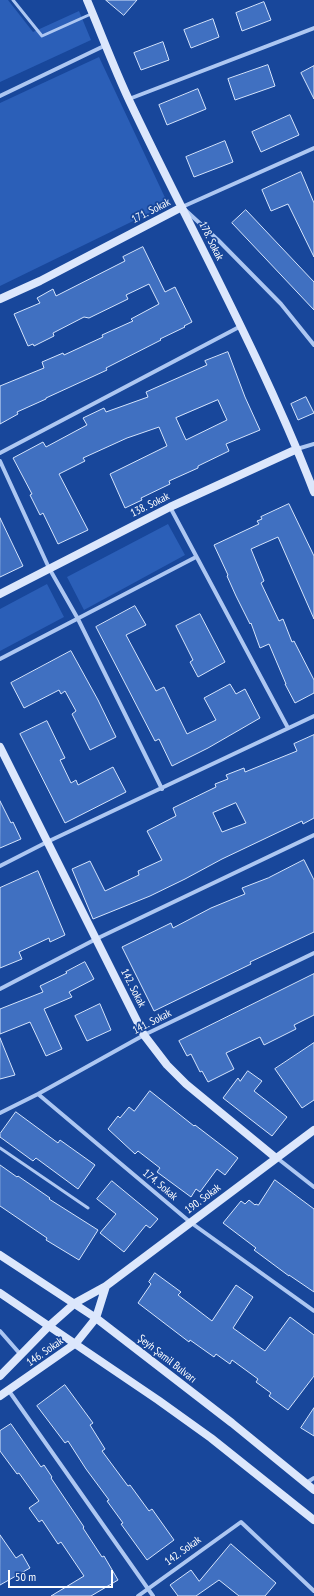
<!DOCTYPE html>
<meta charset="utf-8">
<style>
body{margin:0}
#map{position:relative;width:314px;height:1596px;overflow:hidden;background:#18479b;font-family:"PT Sans Narrow",sans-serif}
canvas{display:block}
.scale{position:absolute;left:8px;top:1570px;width:105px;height:18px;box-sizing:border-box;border:2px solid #fff;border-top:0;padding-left:5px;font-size:12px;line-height:14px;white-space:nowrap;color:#fff;-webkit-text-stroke:3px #18479b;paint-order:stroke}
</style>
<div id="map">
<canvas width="314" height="1596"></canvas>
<div class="scale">50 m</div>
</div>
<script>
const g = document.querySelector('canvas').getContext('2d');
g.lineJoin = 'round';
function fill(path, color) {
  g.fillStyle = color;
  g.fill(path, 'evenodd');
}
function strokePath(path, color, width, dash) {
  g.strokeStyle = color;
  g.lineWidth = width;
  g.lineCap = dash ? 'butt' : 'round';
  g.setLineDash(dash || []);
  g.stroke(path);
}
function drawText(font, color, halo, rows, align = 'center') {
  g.font = font + ' "PT Sans Narrow",sans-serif';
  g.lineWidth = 3.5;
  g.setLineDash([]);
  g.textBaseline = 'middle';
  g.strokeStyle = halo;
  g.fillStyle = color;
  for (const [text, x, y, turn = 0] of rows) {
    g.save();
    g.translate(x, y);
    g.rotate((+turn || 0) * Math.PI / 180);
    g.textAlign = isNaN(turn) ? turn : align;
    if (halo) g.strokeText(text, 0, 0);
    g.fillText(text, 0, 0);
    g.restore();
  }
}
fill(new Path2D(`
 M0 0H8L33 32 79 11 91 40 0 82Z
 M99 57 168 204 0 286V103Z
 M168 524 185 555 84 610 67 577Z
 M47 584 64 617 0 651V609Z`), '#2b5fb8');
const building = new Path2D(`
 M106 0H137L124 15Z
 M264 2 271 20 242 31 236 13Z
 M213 19 219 37 191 48 184 30Z
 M163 42 169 60 141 70 134 53Z
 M268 65 275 86 235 100 228 79Z
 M314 66V99L301 73Z
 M198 89 206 109 167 125 159 105Z
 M290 115 299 135 261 152 252 132Z
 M225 141 233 162 194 177 186 157Z
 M301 172 314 203V257L288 204 271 211 262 190Z
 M246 210 314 282V310L232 223Z
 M143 247 165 292 175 287 192 322 184 326 185 327 160 339 161 340 106 368 107 370 46 398V399L17 412 18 414 0 424V386L44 368 42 362 63 353 64 355 103 337 102 335 133 321 131 319 159 304 149 284 126 295 128 299 89 318 84 317 53 333 54 336 34 346 33 344 28 346 14 314 40 303 37 298 53 289 56 296 125 261 123 257Z
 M228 352 245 397 260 430 226 444 229 451 198 466V468L169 481 170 484 141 498 142 500 125 508 110 474 167 446 159 427 127 438 83 458 85 461 59 474 88 530 58 544 43 513 40 515 30 495 32 494 13 458 43 442 46 447 87 425 83 418 104 408 106 412 148 397 146 392 207 365 205 361ZM218 400 227 420 186 440 176 418Z
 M306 397 314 413 298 420 291 404Z
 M289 504 314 556V619L278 537 251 549 264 581 261 583 279 621 283 619 292 642 294 641 314 680V693L295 703 285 684H286L269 644 260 648 251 623 250 624 236 596 227 576 228 575 214 545 259 524 257 521 262 519 261 517Z
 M0 518 23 566 0 577Z
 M135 606 146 625 126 635 156 691 164 687 187 734 216 720 204 698 230 684 236 694 245 689 260 718 208 748 172 766 159 739 155 741 96 627Z
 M200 614 225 662 198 677 190 662 193 660 176 626Z
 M71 651 98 700 116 737 90 750 72 714 76 711 65 691 61 694 59 690 24 708 11 683Z
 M47 721 65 758 60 760 71 783 76 780 78 785 113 767 126 792 65 823 20 734Z
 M314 735V818L303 824 302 821 222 859 185 879 150 896 93 919 72 869 90 861 105 891 139 875 138 871 162 860 147 831 176 816 173 808 216 787 215 784 228 779 226 775 244 768 245 772 297 751 294 744ZM236 803 246 823 222 832 213 813Z
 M0 801 11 823 13 822 21 839 0 848Z
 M304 860 314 880V932L250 962 251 964 154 1011 122 947 171 923 173 928 211 908 245 894 242 888 268 878Z
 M38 871 65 935 50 942 49 938 19 952 22 959 0 968V888Z
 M85 962 94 979 69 992 72 997 44 1009 62 1049 46 1056 30 1022 0 1034V1009L43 992 40 986 67 973 66 972Z
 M314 974V1015L294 1025 296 1029 264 1045 260 1037 226 1053 234 1069 208 1082 202 1071 200 1072 191 1054 187 1056 179 1041Z
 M100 1004 111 1030 87 1041 75 1016Z
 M0 1038 15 1075 0 1079Z
 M314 1043V1100L302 1108 275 1069Z
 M248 1071 262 1081 254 1091 287 1117 272 1136 223 1098 238 1078 240 1081Z
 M150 1091 194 1126 195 1125 238 1158 225 1175 217 1169 200 1192 196 1189 191 1197 157 1172 160 1168 138 1151 135 1154 108 1129 118 1116 120 1118 129 1107 134 1111Z
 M16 1112 58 1143 60 1140 95 1165 78 1189 36 1158 33 1161 0 1137V1134Z
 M0 1165 17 1177 18 1176 50 1198 49 1199 98 1230 79 1260 46 1240 47 1238 0 1206Z
 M275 1180 314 1209V1292L289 1275V1276L254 1250 256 1248 223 1223 241 1201 245 1204 249 1200 255 1205 256 1204 258 1205Z
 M112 1181 158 1219 150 1228 146 1225 124 1252 100 1233 116 1214 97 1199Z
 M155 1273 181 1292 178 1295 212 1321 236 1285 253 1297 233 1328 265 1351 290 1317 314 1335V1376L288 1410 269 1396 271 1393 256 1382 258 1379 232 1360 230 1364 216 1354 214 1357 190 1340 189 1342 138 1303 151 1284 149 1282Z
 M65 1385 93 1423 90 1425 105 1449 102 1451 128 1486 130 1485 149 1511 152 1509 174 1540 147 1560 121 1524 123 1523 107 1501 109 1500 86 1469 68 1441 65 1443 37 1406Z
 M314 1408V1436L301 1428Z
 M11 1424 41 1467 44 1465 52 1477 51 1478 84 1527 83 1528 102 1557 104 1556 118 1580 91 1596H51L84 1576 61 1542 58 1544 42 1520 39 1522 29 1508 39 1501 19 1473 17 1474 0 1451V1431Z
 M0 1535 16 1558 22 1554 30 1568 0 1585Z
 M231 1544 276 1583 265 1596H239L219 1580 196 1596H178L170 1585 191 1570 199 1581Z`);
fill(building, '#4070c1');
strokePath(building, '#d5e4fc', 1);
strokePath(new Path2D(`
 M13 0 42 36 91 14
 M0 1148 88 1208`), '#adc7f2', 3);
strokePath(new Path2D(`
 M0 96 106 45
 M129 99 314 28
 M314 148 182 207 218 240 281 304 314 345
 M297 449 314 444
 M0 453 241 326
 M0 461 49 568 78 619 162 789
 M170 507 288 728
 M0 659 196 557
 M0 866 47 842 314 716
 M0 989 96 939 314 835
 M38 1094 190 1222 314 1311
 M0 1113 38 1094 144 1035 314 953
 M277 1158 314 1187
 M0 1331 21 1355
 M9 1391 153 1596
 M306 1483 314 1478
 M138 1596 241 1522 314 1591`), '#adc7f2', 4);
strokePath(new Path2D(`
 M87 0C101 33 114 68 129 100 191 231 262 357 314 492
 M0 299 40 281 182 207
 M0 594 170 507 297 449
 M0 747 144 1035 167 1065 186 1084 276 1158
 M0 1255 96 1318 232 1423 314 1490
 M0 1293 158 1400 211 1438 314 1520
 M0 1376 49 1326 75 1303 106 1286 314 1130
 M0 1396 76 1343 96 1318 106 1286`), '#dce7fc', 8);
drawText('11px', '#fff', '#18479b', [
 ["171. Sokak",151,211,-27],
 ["178. Sokak",211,241,64],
 ["138. Sokak",150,505,-26],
 ["142. Sokak",133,988,63],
 ["141. Sokak",152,1022,-27],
 ["174. Sokak",160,1185,40],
 ["190. Sokak",203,1199,-37],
 ["146. Sokak",45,1352,-35],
 ["Şeyh Şamil Bulvarı",167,1359,38],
 ["142. Sokak",183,1551,-36]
]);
</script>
